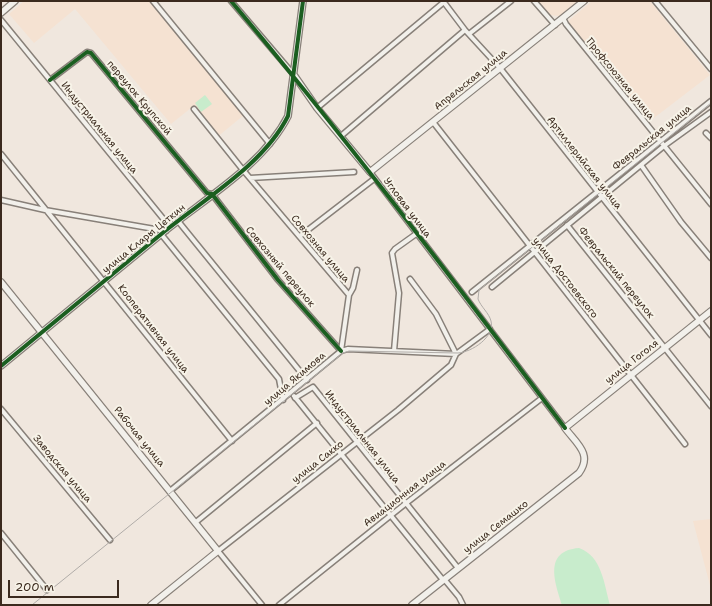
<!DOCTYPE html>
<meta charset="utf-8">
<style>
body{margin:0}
#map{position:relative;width:712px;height:606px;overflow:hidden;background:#f0e7de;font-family:"Shantell Sans",sans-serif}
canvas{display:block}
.frame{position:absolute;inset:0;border:2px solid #3b2a1e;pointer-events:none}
.scale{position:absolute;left:8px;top:580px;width:111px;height:18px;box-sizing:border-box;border:2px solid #3b2a1e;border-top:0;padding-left:5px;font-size:12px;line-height:14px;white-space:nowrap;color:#3b2a1e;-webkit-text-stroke:3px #f7f3e8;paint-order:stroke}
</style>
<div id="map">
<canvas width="712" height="606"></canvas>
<div class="frame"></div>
<div class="scale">200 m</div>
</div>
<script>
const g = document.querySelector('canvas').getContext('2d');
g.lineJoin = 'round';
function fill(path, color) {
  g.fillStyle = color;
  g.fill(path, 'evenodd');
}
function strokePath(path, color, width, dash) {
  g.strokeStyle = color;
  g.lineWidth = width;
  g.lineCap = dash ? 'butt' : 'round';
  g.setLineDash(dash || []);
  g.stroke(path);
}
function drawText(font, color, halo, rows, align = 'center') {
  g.font = font + ' "Shantell Sans",sans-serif';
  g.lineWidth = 4;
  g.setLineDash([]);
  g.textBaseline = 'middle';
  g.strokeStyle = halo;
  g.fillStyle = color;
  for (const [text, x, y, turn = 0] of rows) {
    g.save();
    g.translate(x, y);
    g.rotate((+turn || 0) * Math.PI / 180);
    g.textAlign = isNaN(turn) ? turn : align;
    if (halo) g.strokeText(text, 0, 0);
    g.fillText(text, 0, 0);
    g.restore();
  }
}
fill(new Path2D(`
 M24 1H149L244 115 216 138 191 108 171 124 75 9 34 43 9 14Z
 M536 1H578L560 16 548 15Z
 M592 1H650L710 75 650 121 567 22Z
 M711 519V589L693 521Z`), '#f5e2d2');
fill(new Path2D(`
 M205 95 212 104 201 112 195 103Z
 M579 548C602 556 604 584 610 605H562C555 582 543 551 579 548Z`), '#c8eccc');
const street = new Path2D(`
 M153 1 270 144
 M231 1 294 75
 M443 1 465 30 500 68 711 335
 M534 1 555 25
 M655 1 711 69
 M563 18 566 24 711 204
 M1 20 170 227
 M469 34 511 1
 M50 80 87 52 91 53 207 193 212 194 278 280 341 351
 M317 108 444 2
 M194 109 243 170
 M433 122 685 444
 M706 133 711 138
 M341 136 465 30
 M1 154 232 441
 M641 165 681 222 711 258
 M243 170 349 295 341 351
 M370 172 565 428
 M250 178 354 172
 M1 200 45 210 166 231
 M178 221 307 380
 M567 225 711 406
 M161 234 279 379 283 400
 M300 236 374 179
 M410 279 436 314 456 354
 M492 287 664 146 711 112
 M472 292 711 101
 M349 295 353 288 357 270
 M394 351 399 293 392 253 395 249 416 234
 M456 354 490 329
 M294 396 443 580
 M295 398 313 387 458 568
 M1 409 110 540
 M170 491 341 351 348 349 456 354
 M196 522 317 423
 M1 533 47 590
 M444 579 459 597 463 605
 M262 605 218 551 398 410 451 365 456 354
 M279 605 405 504 542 398`);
const secondary = new Path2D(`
 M1 13 15 1
 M294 75 317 108 370 172 584 1
 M1 282 218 551 151 605
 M1 366C56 321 110 276 165 231 206 198 264 164 288 116L303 1
 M412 605 579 473C593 454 576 443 565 428L711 311`);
strokePath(street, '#888079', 7);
strokePath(secondary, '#888079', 8);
strokePath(street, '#f2f0eb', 4);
strokePath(secondary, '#f2f0eb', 5.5);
strokePath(new Path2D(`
 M32 605 343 353 349 351 458 353C472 352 495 337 491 321 489 313 481 307 478 299L479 290 711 103`), '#b0aca8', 1);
strokePath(new Path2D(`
 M231 1C347 139 456 284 565 428
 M50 80 87 52 91 53 207 193 212 194 278 280 341 351
 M1 366C56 321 110 276 165 231 206 198 264 164 288 116L303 1`), '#1b5e20', 4);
drawText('10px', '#3b2a1e', '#f7f3e8', [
 ["Профсоюзная улица",620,79,51],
 ["Апрельская улица",471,80,-39],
 ["переулок Крупской",139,98,50],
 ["Индустриальная улица",99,128,51],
 ["Февральская улица",652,138,-39],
 ["Артиллерийская улица",584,163,52],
 ["Угловая улица",407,208,53],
 ["улица Клары Цеткин",144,239,-39],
 ["Совхозная улица",320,249,50],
 ["Совхозный переулок",280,267,50],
 ["Февральский переулок",616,273,51],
 ["улица Достоевского",565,278,52],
 ["Кооперативная улица",153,329,52],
 ["улица Гоголя",632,362,-38],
 ["улица Якимова",295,379,-40],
 ["Рабочая улица",139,437,51],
 ["Индустриальная улица",362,437,52],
 ["улица Сакко",318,462,-38],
 ["Заводская улица",62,469,50],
 ["Авиационная улица",405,494,-38],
 ["улица Семашко",496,527,-38]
]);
</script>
